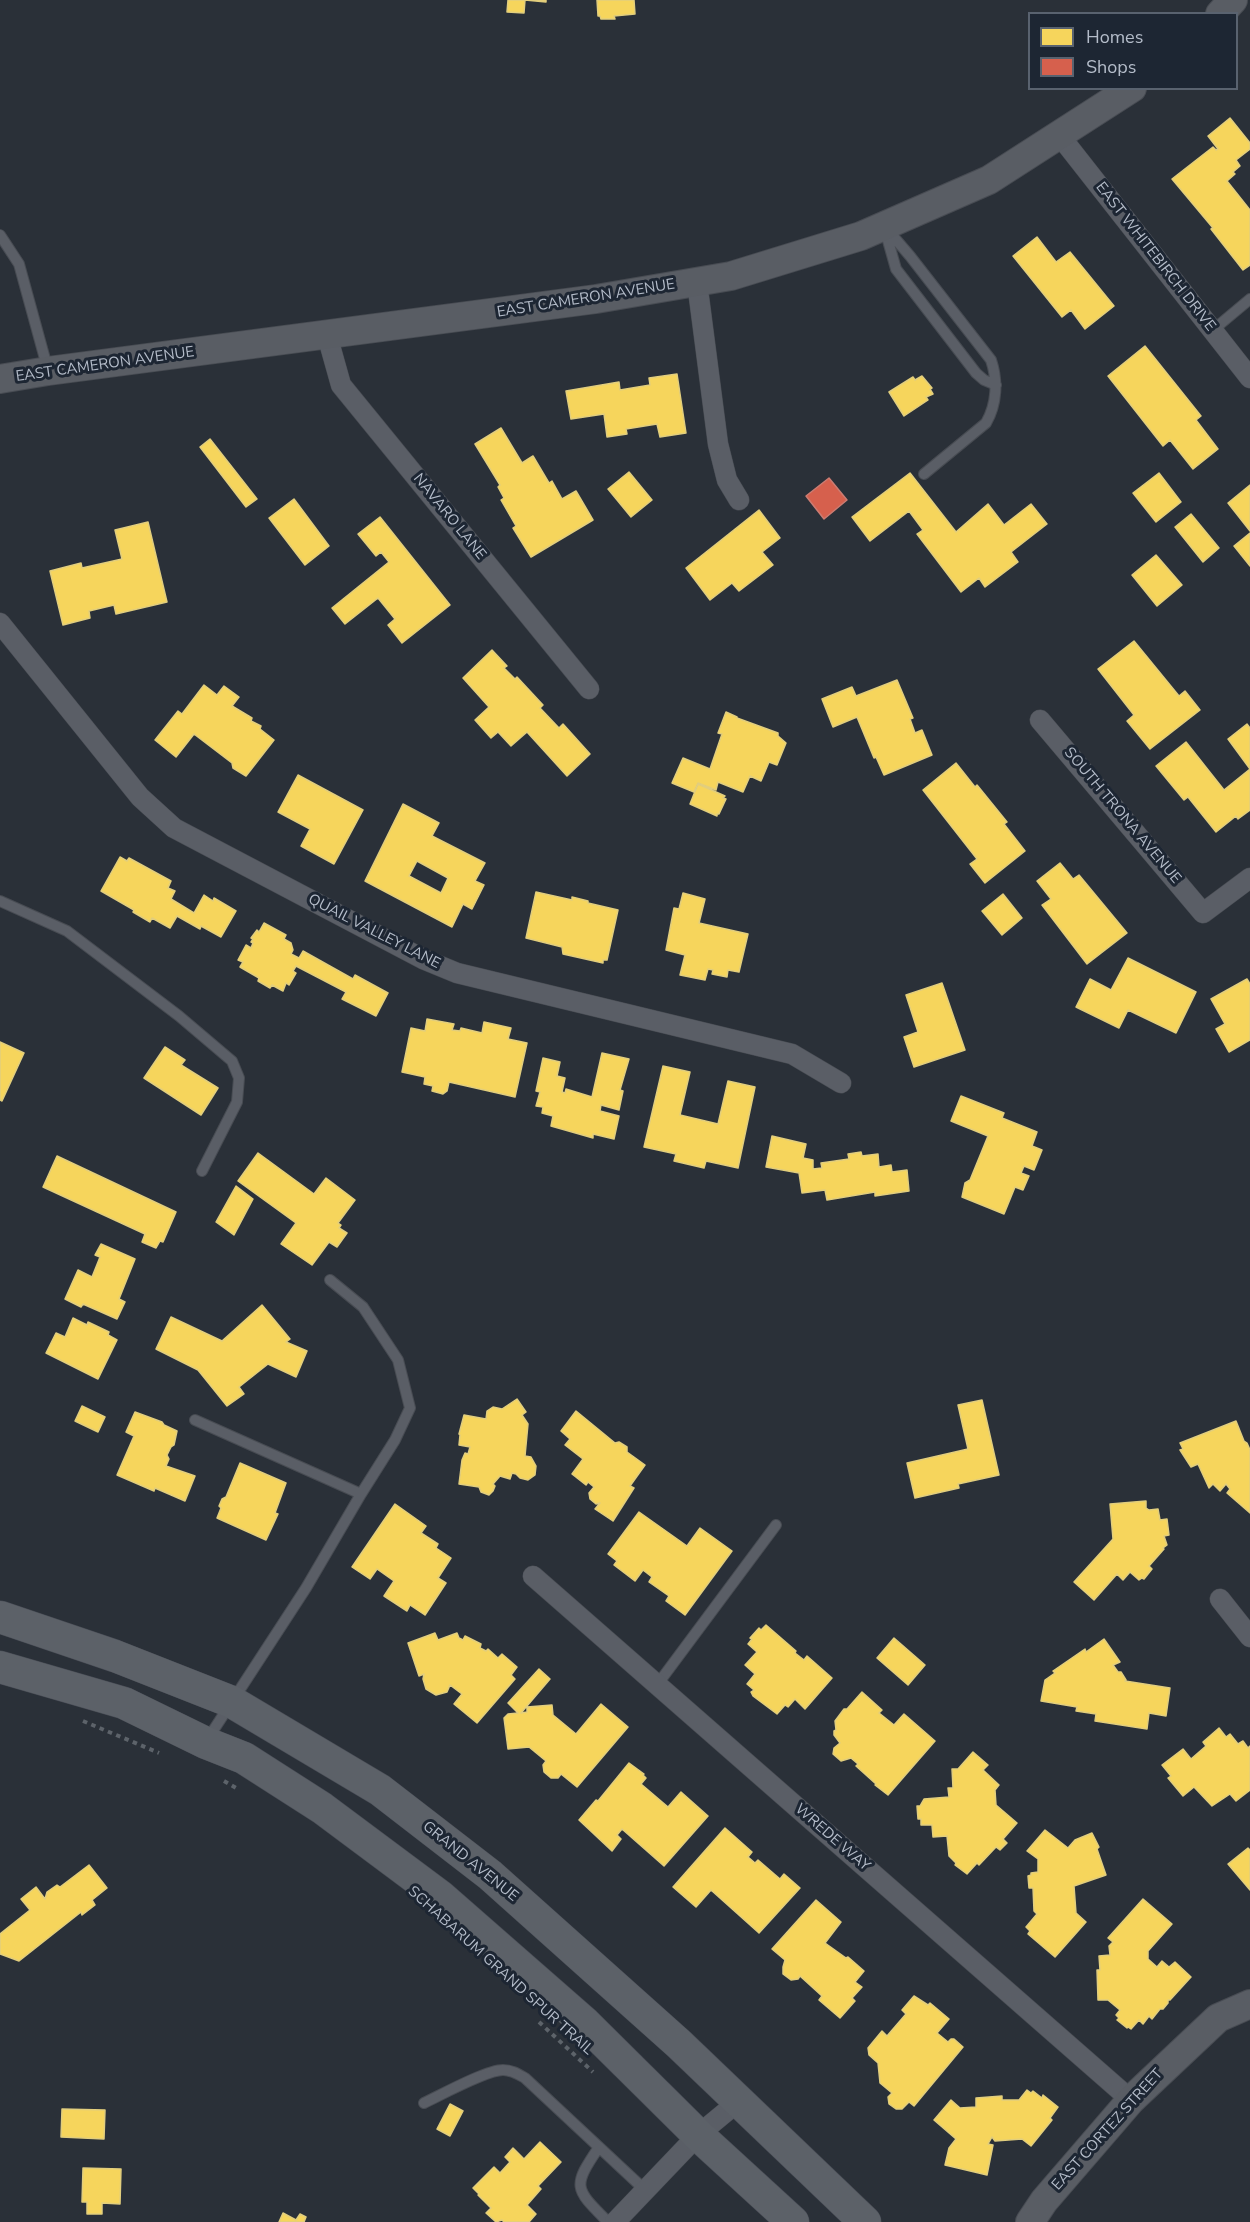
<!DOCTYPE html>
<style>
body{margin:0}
#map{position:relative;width:1250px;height:2222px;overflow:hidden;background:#2a3038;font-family:"Nunito Sans",sans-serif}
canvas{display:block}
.legend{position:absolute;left:1028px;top:12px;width:210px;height:78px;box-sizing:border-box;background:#1d2633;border:2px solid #59626f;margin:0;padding:8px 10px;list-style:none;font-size:18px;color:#b4bcc9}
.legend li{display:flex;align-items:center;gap:12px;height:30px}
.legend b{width:30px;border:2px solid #59626f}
</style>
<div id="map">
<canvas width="1250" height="2222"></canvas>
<ul class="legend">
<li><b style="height:16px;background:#f6d55c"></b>Homes</li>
<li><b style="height:16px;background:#d6604d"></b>Shops</li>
</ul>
</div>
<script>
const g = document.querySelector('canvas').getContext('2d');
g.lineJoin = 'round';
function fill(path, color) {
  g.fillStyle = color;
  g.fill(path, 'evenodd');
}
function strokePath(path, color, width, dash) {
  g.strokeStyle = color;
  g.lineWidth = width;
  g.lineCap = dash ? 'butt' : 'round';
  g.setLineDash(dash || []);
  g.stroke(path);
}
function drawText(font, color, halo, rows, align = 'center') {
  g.font = font + ' "Nunito Sans",sans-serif';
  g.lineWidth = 6;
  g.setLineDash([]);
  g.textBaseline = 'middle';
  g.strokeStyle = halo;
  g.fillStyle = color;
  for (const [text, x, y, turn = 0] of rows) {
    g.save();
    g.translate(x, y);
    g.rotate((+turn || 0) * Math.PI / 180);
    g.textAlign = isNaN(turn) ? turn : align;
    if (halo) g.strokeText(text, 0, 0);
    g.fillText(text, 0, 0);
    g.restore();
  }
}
const homes = new Path2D(`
 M508 0H546V2L525 0 524 13 507 12Z
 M597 0H634L635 14 614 16 615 19H601L600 16H598Z
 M1230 118 1250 143V149L1236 160 1240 166 1233 172 1235 174 1227 181 1250 210V265L1243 270 1211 229 1213 228 1172 179 1213 147 1216 150 1218 149 1208 136Z
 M1037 237 1056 262 1070 252 1114 306 1085 329 1071 310 1062 317 1013 256Z
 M1145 346 1201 416 1196 420 1218 449 1193 469 1170 440 1163 446 1108 376Z
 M677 374 686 433 660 437 657 424 626 429 627 434 607 437 604 414 571 419 566 391 619 382 620 390 650 385 649 378Z
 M922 376 932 388 930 389 933 394 926 397 928 400 904 416 889 392 913 377 915 380Z
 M501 428 522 463 533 456 549 483 552 481 562 499 576 491 593 520 531 557 513 528 516 526 501 500 504 498 498 487 500 485 475 444Z
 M210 439 257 499 246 507 200 447Z
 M629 472 652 500 631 517 608 489Z
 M910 473 956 532 988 504 1004 525 1031 504 1047 524 1011 552 1018 562 985 587 979 578 961 592 917 534 923 530 909 511 870 541 852 517Z
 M1159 473 1181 502 1156 522 1133 493Z
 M1250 485V531L1228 503Z
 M294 499 329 546 305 565 269 518Z
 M759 510 780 538 762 552 773 565 739 591 732 583 710 600 686 568Z
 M1191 514 1219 548 1203 562 1175 527Z
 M380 517 450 605 402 643 388 625 395 619 378 598 345 624 332 608 389 562 381 552 376 556 358 534Z
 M148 522 167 602 116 614 114 605 89 611 90 618 63 625 50 571 81 563 82 568 122 559 115 530Z
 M1250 533V566L1234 546Z
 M1156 555 1182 585 1157 606 1132 575Z
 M1134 641 1179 696 1185 691 1200 710 1150 749 1127 721 1134 715 1098 669Z
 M492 650 507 666 504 668 515 679 517 677 543 705 540 708 559 728 563 724 590 754 567 776 527 732 511 746 498 732 491 738 475 720 489 707 463 678Z
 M897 680 913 718 910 719 915 733 922 730 932 755 884 775 876 757 874 758 857 717 833 727 822 699 852 687 856 696Z
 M204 685 217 695 224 686 239 697 232 706 252 718 251 721 261 726 260 729 274 740 246 776 233 768 232 763 194 734 176 757 155 740 178 711 182 714Z
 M726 712 737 717V718L778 733V736L786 743 777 765 769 762 761 781 750 776 743 792 718 782 716 790 698 783 694 792 672 783 683 758 710 769 722 734 718 733Z
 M1247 724 1250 728V810L1238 819 1236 816 1216 832 1188 797 1184 800 1156 766 1186 742 1224 790 1250 769 1228 739Z
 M956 763 975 787 977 785 1007 822 1004 824 1025 851 985 883 970 864 977 859 923 790Z
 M298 775 363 810 334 864 301 846 310 829 278 812Z
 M698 784 725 796 723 798 726 799 719 814H717V816L690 804Z
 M403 804 439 823 432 836 485 863 475 881 484 885 472 909 463 904 452 927 365 881ZM417 861 448 878 441 893 409 876Z
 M120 857 127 861 129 858 171 881 168 888 175 891 171 899 194 913 204 895 213 901 214 898 236 911 221 937 201 926 200 929 177 916 170 928 152 918 150 922 133 912 134 910 101 891Z
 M1060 863 1073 879 1079 875 1127 933 1087 964 1042 905 1051 899 1037 881Z
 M536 892 572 900V897L588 901V903L618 910 607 960H603V963L563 954 562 947 526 938Z
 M683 893 705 899 699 923 748 934 739 972 728 970 727 977 712 974 713 970 708 969 705 980 680 975 685 955 666 950 674 908 679 909Z
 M1003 894 1022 918 1002 935 982 911Z
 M264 923 286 935 284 939 291 943 293 950 291 954 299 958 303 951 353 979 355 975 388 993 376 1016 342 999 346 992 296 966 293 971 296 973 289 985 286 983 283 991 272 985 270 988 258 981 259 978 240 967 243 962 238 960 246 945 251 948 253 943 251 942 253 939 251 938 257 930 259 932Z
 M1128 958 1196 992 1176 1033 1128 1010 1119 1028 1076 1007 1090 979 1111 990Z
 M1247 979 1250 984V1040L1229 1052 1216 1029 1225 1024 1211 999Z
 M942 983 965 1050 914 1067 904 1037 918 1032 906 995Z
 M427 1019 454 1024 452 1030 460 1031 461 1028 482 1033 484 1022 511 1028 508 1039 527 1043 515 1097 449 1082 447 1091 443 1094 432 1091 433 1086 424 1084 425 1077 402 1072 411 1028 425 1031Z
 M0 1042 24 1053 2 1101 0 1100Z
 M165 1047 185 1060 181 1065 218 1088 201 1115 144 1078Z
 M602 1053 629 1059 620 1090 623 1091 619 1110 601 1105 600 1111 619 1116 614 1139 593 1134V1138L551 1126 553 1116 542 1113 543 1107 536 1106 540 1092 536 1091 543 1058 560 1062 557 1076 565 1078 562 1092 565 1093 566 1089 592 1097Z
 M663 1066 690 1072 680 1115 718 1124 728 1081 755 1087 738 1168 706 1161 704 1168 674 1161 676 1154 644 1147Z
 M961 1096 1004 1113 1002 1118 1037 1132 1032 1146 1042 1150 1034 1170 1024 1166 1021 1173 1029 1176 1023 1190 1015 1187 1004 1214 962 1197 965 1183 970 1180 988 1136 951 1121Z
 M772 1136 806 1144 803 1158 813 1160V1169L822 1168 821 1163 849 1159 848 1154 861 1152 862 1156 878 1154 879 1167 891 1165 892 1172 907 1170 909 1191 875 1196V1192L827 1200 825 1190 802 1193 799 1173 766 1167Z
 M258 1153 314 1194 326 1178 355 1200 338 1223 341 1225 339 1228 347 1233 337 1247 329 1242 312 1265 281 1244 296 1223 238 1181Z
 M57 1156 176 1212 163 1242 160 1241 156 1248 142 1242 145 1234 43 1187Z
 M236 1186 253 1199 234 1235 216 1222Z
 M101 1244 135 1259 119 1299 125 1302 117 1319 83 1304 81 1307 65 1299 78 1270 92 1277 100 1257 95 1255Z
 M262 1305 290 1339 286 1342 307 1351 296 1377 268 1364 239 1387 244 1394 227 1406 198 1370 156 1349 171 1317 222 1341Z
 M73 1318 87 1325 88 1322 109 1332 108 1335 117 1340 98 1379 46 1353 56 1333 65 1337Z
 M517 1399 526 1412 522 1415 528 1424 525 1456 531 1457 536 1466 535 1475 528 1480 520 1478 516 1474 512 1473 510 1479 500 1476 493 1484 495 1486 493 1491 489 1495 481 1492 479 1487 459 1484 462 1460 465 1453 468 1454 470 1447 459 1445 460 1435 459 1434 464 1415 486 1419 487 1411 493 1407 502 1409Z
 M982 1400 999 1475 958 1484 959 1488 915 1498 907 1463 968 1449 958 1405Z
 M82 1406 105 1417 98 1432 75 1421Z
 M576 1411 615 1443 619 1442 627 1447V1452L645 1465 630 1486 634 1488 613 1521 595 1509 600 1503 596 1504 590 1499 589 1493 594 1487 588 1482 586 1485 572 1474 583 1459 565 1445 570 1439 561 1431Z
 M135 1412 162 1422 164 1425 177 1431 174 1445 171 1447 167 1455 169 1459 166 1466 195 1476 185 1501 155 1488 154 1491 117 1475 134 1436 126 1432Z
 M1236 1421 1244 1441 1247 1443 1250 1450V1513L1227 1493 1230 1489 1226 1484 1220 1491 1213 1484 1209 1488 1198 1464 1191 1467 1180 1450 1183 1449 1180 1443Z
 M240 1463 286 1483 275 1513 278 1514 266 1540 217 1518 221 1508 219 1506 222 1499 226 1497Z
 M1146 1501V1508L1149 1510 1158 1509 1160 1520 1167 1519 1169 1535 1164 1536 1167 1545 1163 1548 1164 1549 1149 1566 1152 1569 1144 1579 1142 1578 1139 1580 1130 1572 1123 1580 1117 1574 1094 1600 1074 1582 1113 1539 1110 1504Z
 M395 1504 426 1526 421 1533 438 1544 436 1548 451 1558 438 1578 446 1583 425 1615 410 1605 407 1611 384 1596 394 1581 377 1569 370 1579 352 1567Z
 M639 1512 687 1546 700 1528 732 1551 685 1615 666 1601 669 1596 649 1582 652 1577 643 1570 635 1581 614 1565 617 1561 608 1554Z
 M766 1625 796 1651 795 1653 804 1660 807 1656 832 1678 805 1709 795 1699 788 1707 785 1705 777 1714 753 1696 751 1692 754 1690 747 1684 755 1674 745 1665 757 1652 748 1644 752 1639 750 1638 759 1628 761 1630Z
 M435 1633 438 1640 457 1633 459 1638 463 1640 465 1636 481 1644 480 1648 486 1651 488 1649 498 1658 502 1654 517 1667 511 1675 515 1679 477 1723 454 1704 462 1694 450 1685 447 1692 436 1695 426 1689 423 1679 424 1674 419 1676 408 1643Z
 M894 1638 925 1665 908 1685 877 1658Z
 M1104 1639 1120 1662 1113 1665 1118 1672H1121L1126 1680 1125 1681 1170 1688 1166 1716 1149 1713 1147 1729 1095 1721 1096 1714 1076 1711 1077 1707 1041 1701 1045 1680 1055 1673 1053 1671 1085 1649 1086 1652Z
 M539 1669 550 1679 521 1713 527 1712V1707L552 1705 553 1715 576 1734 601 1704 628 1727 577 1787 561 1774 558 1778H551L544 1772 543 1765 546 1761 529 1747 508 1749 504 1718 508 1714 518 1713 508 1703Z
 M862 1692 882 1710 879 1713 894 1725 904 1714 935 1741 888 1795 875 1785 876 1784 856 1766 858 1764 851 1758 841 1761 833 1754 834 1748 840 1743 834 1735V1731L836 1730 835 1721 844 1709H847Z
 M1219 1728 1226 1737 1230 1734 1238 1744 1243 1741 1248 1748 1250 1746V1790L1236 1801 1230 1794 1212 1806 1194 1787 1183 1796 1168 1778 1171 1776 1162 1765 1183 1749 1191 1759 1206 1746 1203 1742Z
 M973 1752 988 1765 983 1770 999 1785 995 1790 996 1805 1017 1823 1003 1839 1007 1843 1000 1850 996 1847 979 1865 977 1863 967 1874 955 1865 956 1863 949 1856 947 1836 933 1837 932 1825H921V1819H918L917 1806H920L924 1799 949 1797 948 1788H953L952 1769H958Z
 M629 1763 644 1774 643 1775 646 1778 641 1784 668 1807 681 1792 708 1816 664 1866 622 1829 617 1835 621 1839 612 1851 579 1820 596 1800 598 1801Z
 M725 1828 752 1852 748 1857 755 1863 758 1860 780 1879 784 1874 800 1888 759 1933 711 1890 696 1907 673 1887Z
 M1045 1830 1068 1848 1075 1840 1092 1833 1099 1847 1097 1849 1106 1875 1074 1886 1076 1913 1086 1922 1055 1957 1028 1934 1030 1931 1026 1927 1037 1914 1034 1911 1033 1888H1029L1028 1876 1031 1875V1873L1038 1872V1859L1027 1851Z
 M1248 1848 1250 1850V1890L1228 1864Z
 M89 1865 107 1888 92 1900 95 1905 82 1915 81 1912 19 1961 0 1954V1934L30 1910 21 1899 36 1887 45 1899 47 1892 57 1885 60 1887Z
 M1143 1899 1172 1924 1148 1951V1959L1157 1967 1162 1961 1169 1967 1175 1962 1191 1977 1170 2000H1168V2003L1163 2009H1160L1152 2019 1149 2016 1143 2024 1139 2020 1131 2029 1128 2027 1127 2028 1117 2020 1119 2018 1116 2015 1120 2010 1108 2000H1098L1097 1970H1100L1099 1956 1110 1955 1109 1946 1113 1942 1108 1938Z
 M816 1900 841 1922 825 1943 846 1958 848 1957 864 1971 855 1982 862 1987 852 1998 855 2001 840 2018 819 2000 822 1996 800 1976 798 1979 791 1980 783 1974V1967L785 1960 772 1949Z
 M914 1996 928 2005 930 2003 949 2019 937 2033 948 2042 951 2039H954L963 2047 914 2106 909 2102 902 2109H896L889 2104 888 2097 892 2093 880 2083 878 2063 869 2055 868 2048 882 2031 887 2036 906 2014 902 2010Z
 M1027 2090 1031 2093 1033 2091 1042 2098 1043 2095 1058 2107 1050 2118 1052 2120 1031 2146 1022 2139 995 2141 992 2137 988 2144 993 2145 987 2175 945 2165 949 2148 956 2139 934 2120 951 2100 960 2108 976 2107V2098L1002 2096V2100H1019Z
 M450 2104 463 2111 450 2136 437 2129Z
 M62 2109 105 2110 104 2139 61 2137Z
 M540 2142 561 2162 538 2186 541 2189 527 2205 536 2214 529 2222H504L502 2220 496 2222 486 2213 491 2208 478 2195 479 2194 473 2188 494 2167 500 2173 510 2162 505 2157 513 2148 524 2159Z
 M83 2168 121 2169 120 2204 102 2203V2214H87V2202H82Z
 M283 2213 296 2220 300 2214 306 2217 304 2222H279Z`);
fill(homes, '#f6d55c');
strokePath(homes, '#e2ce7d', 1.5);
const shops = new Path2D(`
 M829 478 847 500 824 519 806 496Z`);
fill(shops, '#d6604d');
strokePath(shops, '#cc7c72', 1.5);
const lane = new Path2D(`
 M886 228 910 256 991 360C998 381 997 404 986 423L924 474
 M885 230 896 269 976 373 984 380 996 385
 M0 235 19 264 48 370
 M1213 330 1250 299
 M0 901 67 931 179 1016 232 1061 239 1078 237 1102 202 1171
 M195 1420 361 1494
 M657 1685 776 1525
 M207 1740 306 1588 361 1494 395 1440 410 1408 398 1360 363 1307 330 1280
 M424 2103C441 2095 486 2070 503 2070 512 2070 518 2074 525 2078L645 2190
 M599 2147C572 2187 574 2188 608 2222`);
const street = new Path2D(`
 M1060 136 1250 378
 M697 282 718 444 727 480 739 500
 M327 335 341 385 589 689
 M0 623 140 797 174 828 423 959 457 973 792 1054 841 1083
 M1040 720 1203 913 1250 878
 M533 1576 1131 2100
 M1220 1599 1250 1637
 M615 2222 698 2135 739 2101`);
const secondary = new Path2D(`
 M1220 14 1233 0
 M0 379 48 371 596 299 731 276 861 236 989 180 1132 88
 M1030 2222 1044 2201 1131 2100 1218 2018 1250 2004`);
const primary = new Path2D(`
 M0 1617 115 1656 232 1702 380 1790 490 1875 679 2044 865 2222
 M0 1667 124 1703 206 1743 244 1758 322 1808 440 1896 585 2023 698 2135 793 2222`);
strokePath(lane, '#484c53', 12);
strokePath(street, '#484c53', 21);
strokePath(secondary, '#484c53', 30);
strokePath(primary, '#484c55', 33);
strokePath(new Path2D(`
 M83 1721 159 1753
 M224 1781 238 1789
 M539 2022 593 2072`), '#5d636a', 4, [4.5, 4.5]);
strokePath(lane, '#5a5e66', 10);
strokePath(street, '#5a5e66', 20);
strokePath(secondary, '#595d64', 28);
strokePath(primary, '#5c6168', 32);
drawText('15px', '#b4bcc9', '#1d2633', [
 ["EAST WHITEBIRCH DRIVE",1155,257,52],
 ["EAST CAMERON AVENUE",586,299,-9],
 ["EAST CAMERON AVENUE",105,365,-8],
 ["NAVARO LANE",449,517,51],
 ["SOUTH TRONA AVENUE",1122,816,50],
 ["QUAIL VALLEY LANE",374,932,27],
 ["WREDE WAY",832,1838,41],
 ["GRAND AVENUE",470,1862,39],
 ["SCHABARUM GRAND SPUR TRAIL",500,1971,42],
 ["EAST CORTEZ STREET",1108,2130,-48]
]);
</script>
